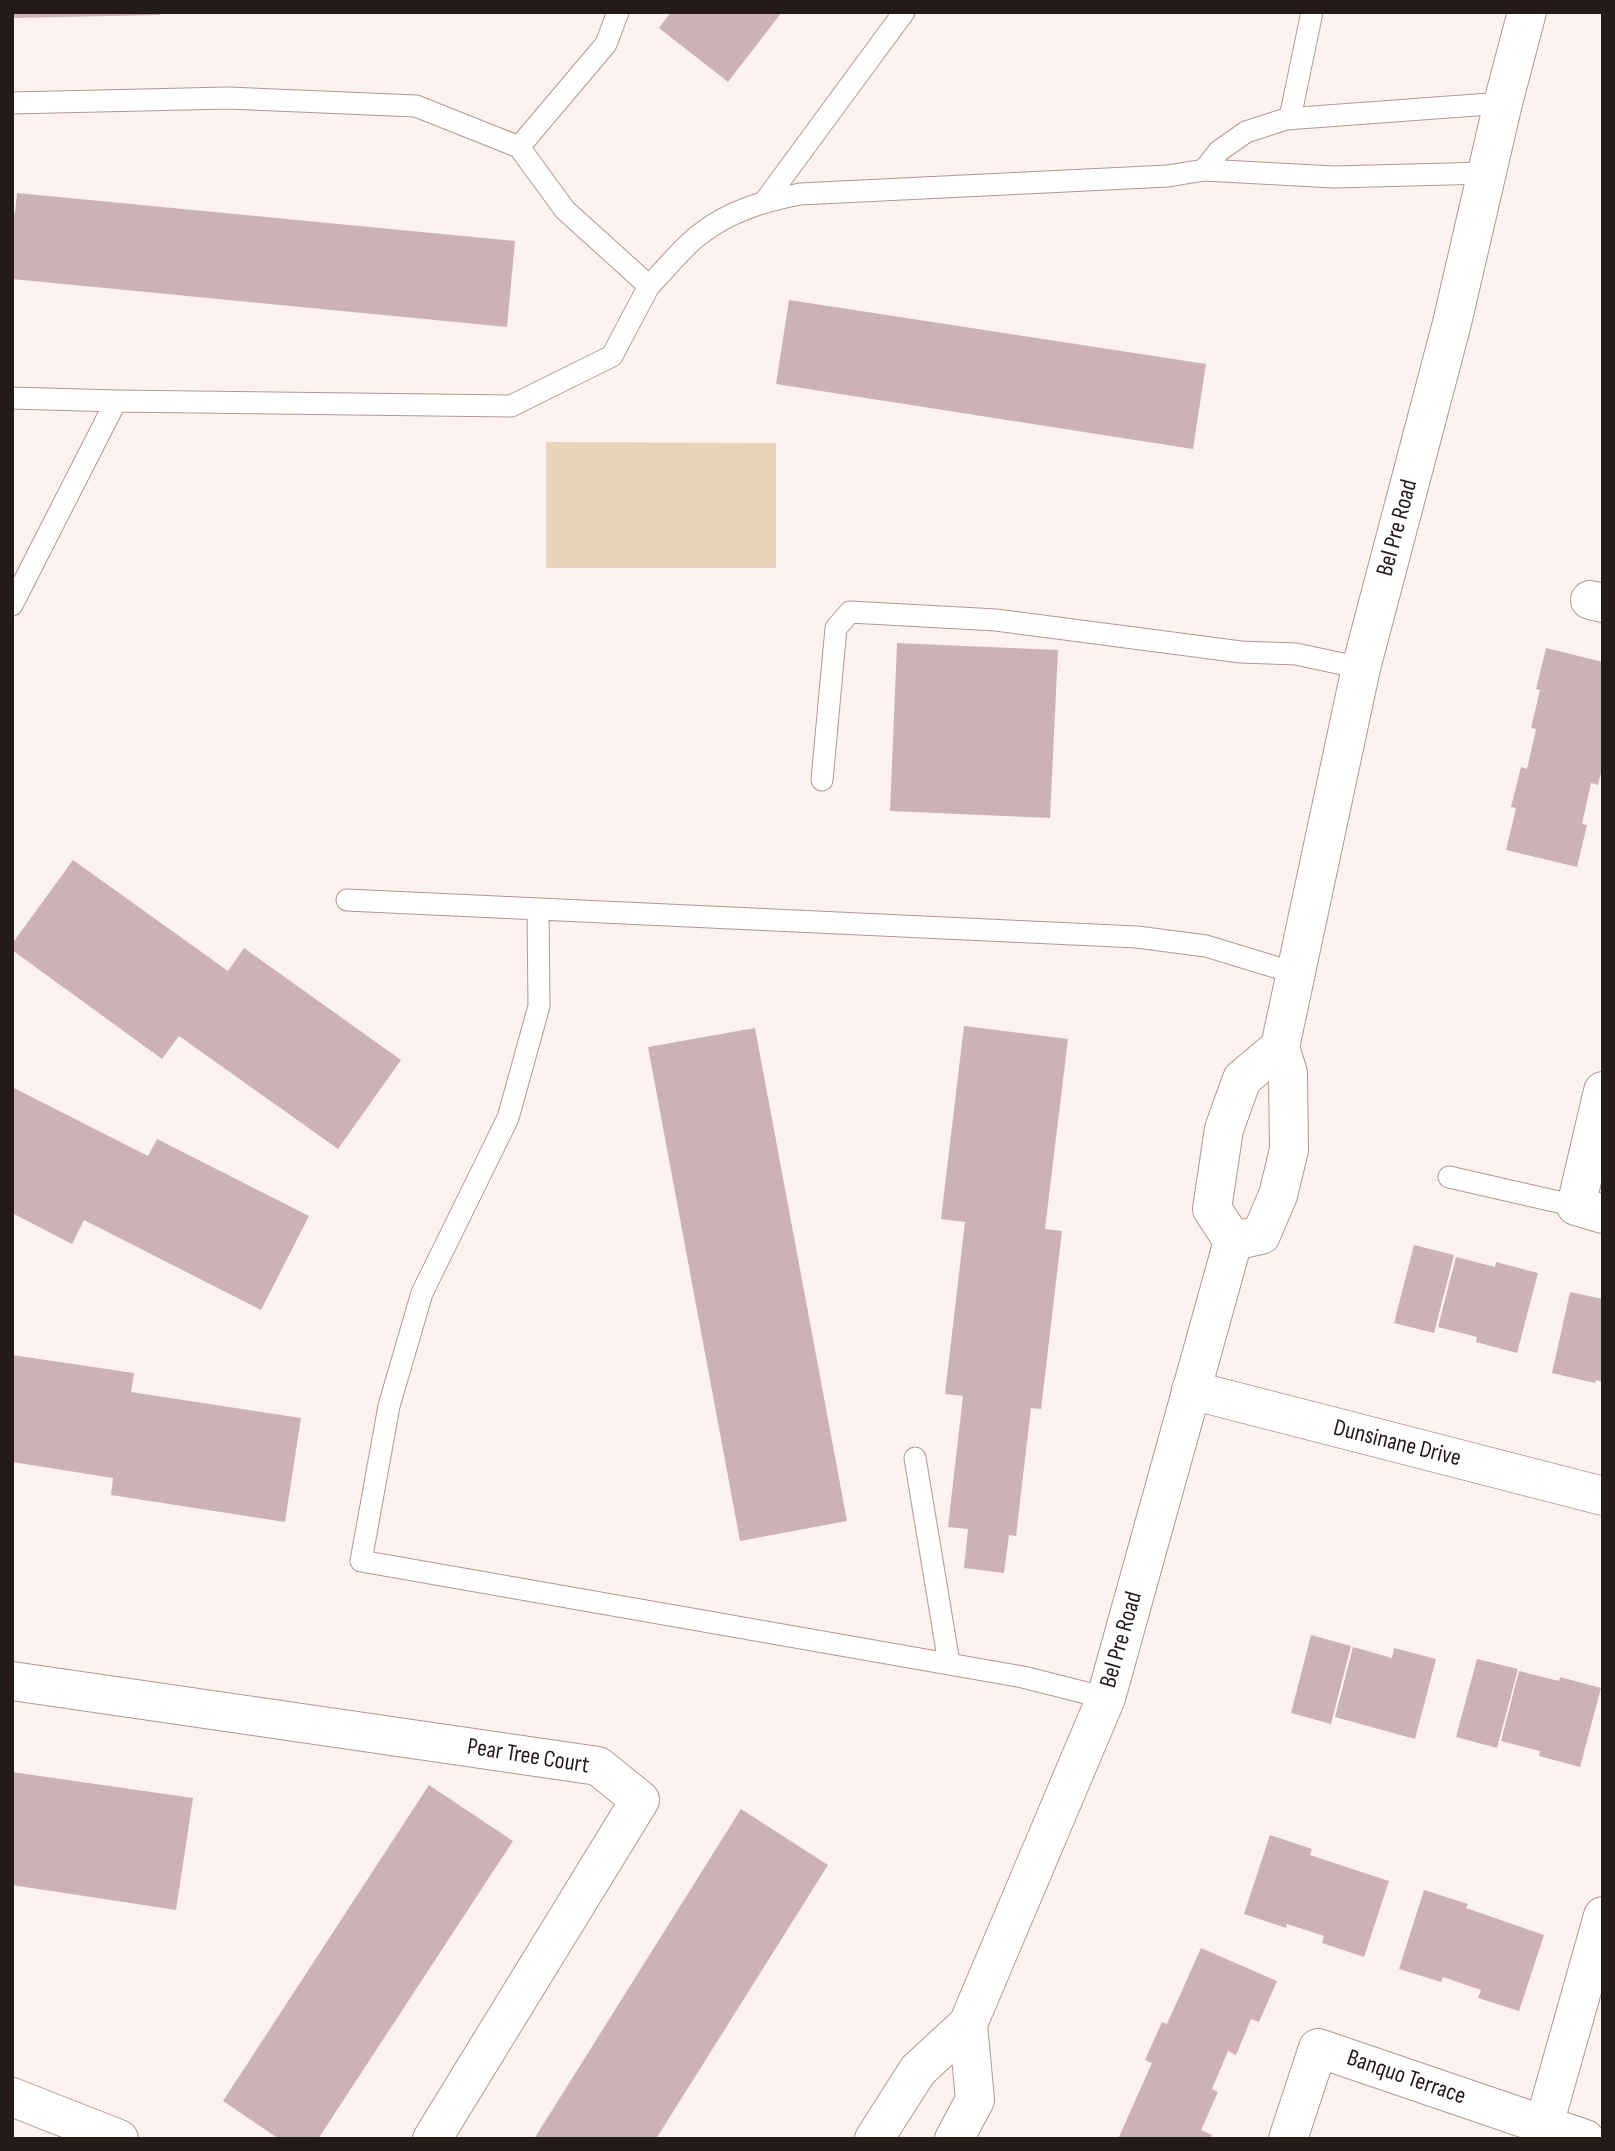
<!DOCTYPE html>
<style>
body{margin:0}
#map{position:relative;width:1615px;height:2151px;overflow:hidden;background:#fdf2f0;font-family:"Sofia Sans Condensed",sans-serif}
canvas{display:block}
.frame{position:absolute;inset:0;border:14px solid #241b19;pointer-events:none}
</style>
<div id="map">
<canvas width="1615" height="2151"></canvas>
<div class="frame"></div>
</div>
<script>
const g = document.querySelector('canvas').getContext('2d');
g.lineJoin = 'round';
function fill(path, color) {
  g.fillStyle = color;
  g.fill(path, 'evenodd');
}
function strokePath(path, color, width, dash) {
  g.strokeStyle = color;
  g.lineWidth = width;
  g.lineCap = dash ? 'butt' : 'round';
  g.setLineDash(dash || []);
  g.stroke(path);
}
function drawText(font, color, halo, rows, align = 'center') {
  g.font = font + ' "Sofia Sans Condensed",sans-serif';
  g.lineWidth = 5;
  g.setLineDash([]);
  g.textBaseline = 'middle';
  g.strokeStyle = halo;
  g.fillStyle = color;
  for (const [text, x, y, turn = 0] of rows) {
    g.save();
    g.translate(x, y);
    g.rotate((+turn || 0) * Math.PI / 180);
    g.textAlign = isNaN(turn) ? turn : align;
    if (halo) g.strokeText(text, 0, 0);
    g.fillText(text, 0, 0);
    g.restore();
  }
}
fill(new Path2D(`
 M546 442 776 443V568H546Z`), '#e6d3b8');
fill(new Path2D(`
 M12 12H160V15L12 18Z
 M671 12H782L728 82 659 28Z
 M17 193 515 241 507 327 12 279V213H15Z
 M789 300 1206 364 1193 449 776 384Z
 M897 643 1058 650 1050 818 890 811Z
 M1546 648 1603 662 1601 745H1603V765L1598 785 1591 783 1582 824 1587 825 1577 867 1506 850 1516 808 1511 807 1521 767 1527 769 1536 729 1531 728 1540 690 1536 689Z
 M73 860 228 971 244 948 401 1060 338 1149 179 1036 162 1059 12 950V944Z
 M964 1026 1068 1039 1045 1229 1062 1231 1041 1409 1031 1408 1016 1536 1009 1535 1004 1573 964 1568 968 1529 948 1527 963 1396 945 1394 965 1222 941 1219Z
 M755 1028 847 1521 740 1541 648 1047Z
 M12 1087 148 1156 157 1139 309 1216 261 1310 84 1220 72 1244 12 1213Z
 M1414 1245 1454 1255 1434 1333 1394 1323Z
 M1456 1257 1495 1267 1496 1262 1538 1273 1517 1353 1476 1342 1477 1337 1438 1327Z
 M1570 1292 1603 1299V1382L1596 1380 1595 1383 1552 1373Z
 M12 1355 134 1373 131 1392 301 1418 285 1522 111 1495 113 1478 12 1462Z
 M1311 1635 1351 1646 1331 1724 1291 1713Z
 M1353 1647 1392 1658 1394 1648 1436 1659 1415 1739 1335 1717Z
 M1477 1659 1518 1669 1497 1748 1456 1737Z
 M1519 1671 1559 1681 1560 1677 1601 1688 1580 1767 1539 1756 1540 1751 1501 1741Z
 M12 1772 193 1798 176 1910 12 1885Z
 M429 1785 513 1841 318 2139H279L223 2101Z
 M741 1809 828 1865 656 2139H534Z
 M1270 1835 1312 1849 1310 1855 1389 1881 1364 1957 1322 1943 1324 1936 1287 1924 1286 1928 1244 1914Z
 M1424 1890 1468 1904 1466 1908 1544 1935 1519 2011 1478 1998 1481 1990 1443 1977 1441 1982 1399 1969Z
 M1201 1948 1277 1981 1259 2022 1251 2019 1236 2055 1228 2051 1212 2089 1218 2092 1201 2130 1212 2135 1210 2139H1118L1152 2063 1145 2060 1162 2022 1167 2024Z`), '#ccb2b7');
const service = new Path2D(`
 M12 103 228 98 416 106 519 147 565 210 649 286 612 356 511 406 116 401 12 398
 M1290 118 1312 12
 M519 147 606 44 618 12
 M1204 170 1219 151 1246 132 1286 119 1503 103
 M765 201 904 12
 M649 286C666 269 681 249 699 235 729 211 764 201 800 194L1168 176 1204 170 1334 177 1487 173
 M12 605 116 401
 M822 780 836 628 850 612 996 620 1241 652 1296 654 1361 668
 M347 900 1137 937 1206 946 1298 974
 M538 909 539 1006 508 1118 422 1293 389 1406 361 1561 1023 1677 1106 1698
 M1449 1177 1576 1206
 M915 1458 949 1663`);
const minor = new Path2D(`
 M1590 600 1603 603
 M1603 1091 1576 1206 1603 1214
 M1191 1390 1603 1496
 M12 1681 598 1766 640 1800 432 2139
 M12 2097 119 2139
 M1288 2139 1318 2048 1585 2139
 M1540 2139 1603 1916`);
const secondary = new Path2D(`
 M1233 1241 1261 1235 1278 1195 1289 1150 1288 1073 1280 1047 1361 668 1452 323 1503 103 1527 12
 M874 2139 918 2070 968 2024 1106 1698 1233 1241 1212 1209 1224 1129 1242 1079 1280 1047
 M954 2139 975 2100 968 2024`);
strokePath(service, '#b19894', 23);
strokePath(minor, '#b19894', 40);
strokePath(secondary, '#b19894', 40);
strokePath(service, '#fff', 21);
strokePath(minor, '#fff', 38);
strokePath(secondary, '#fff', 38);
drawText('24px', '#241b19', '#fff', [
 ["Bel Pre Road",1398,528,-75],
 ["Dunsinane Drive",1397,1444,14],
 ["Bel Pre Road",1122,1640,-74],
 ["Pear Tree Court",528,1757,9],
 ["Banquo Terrace",1406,2078,19]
]);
</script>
